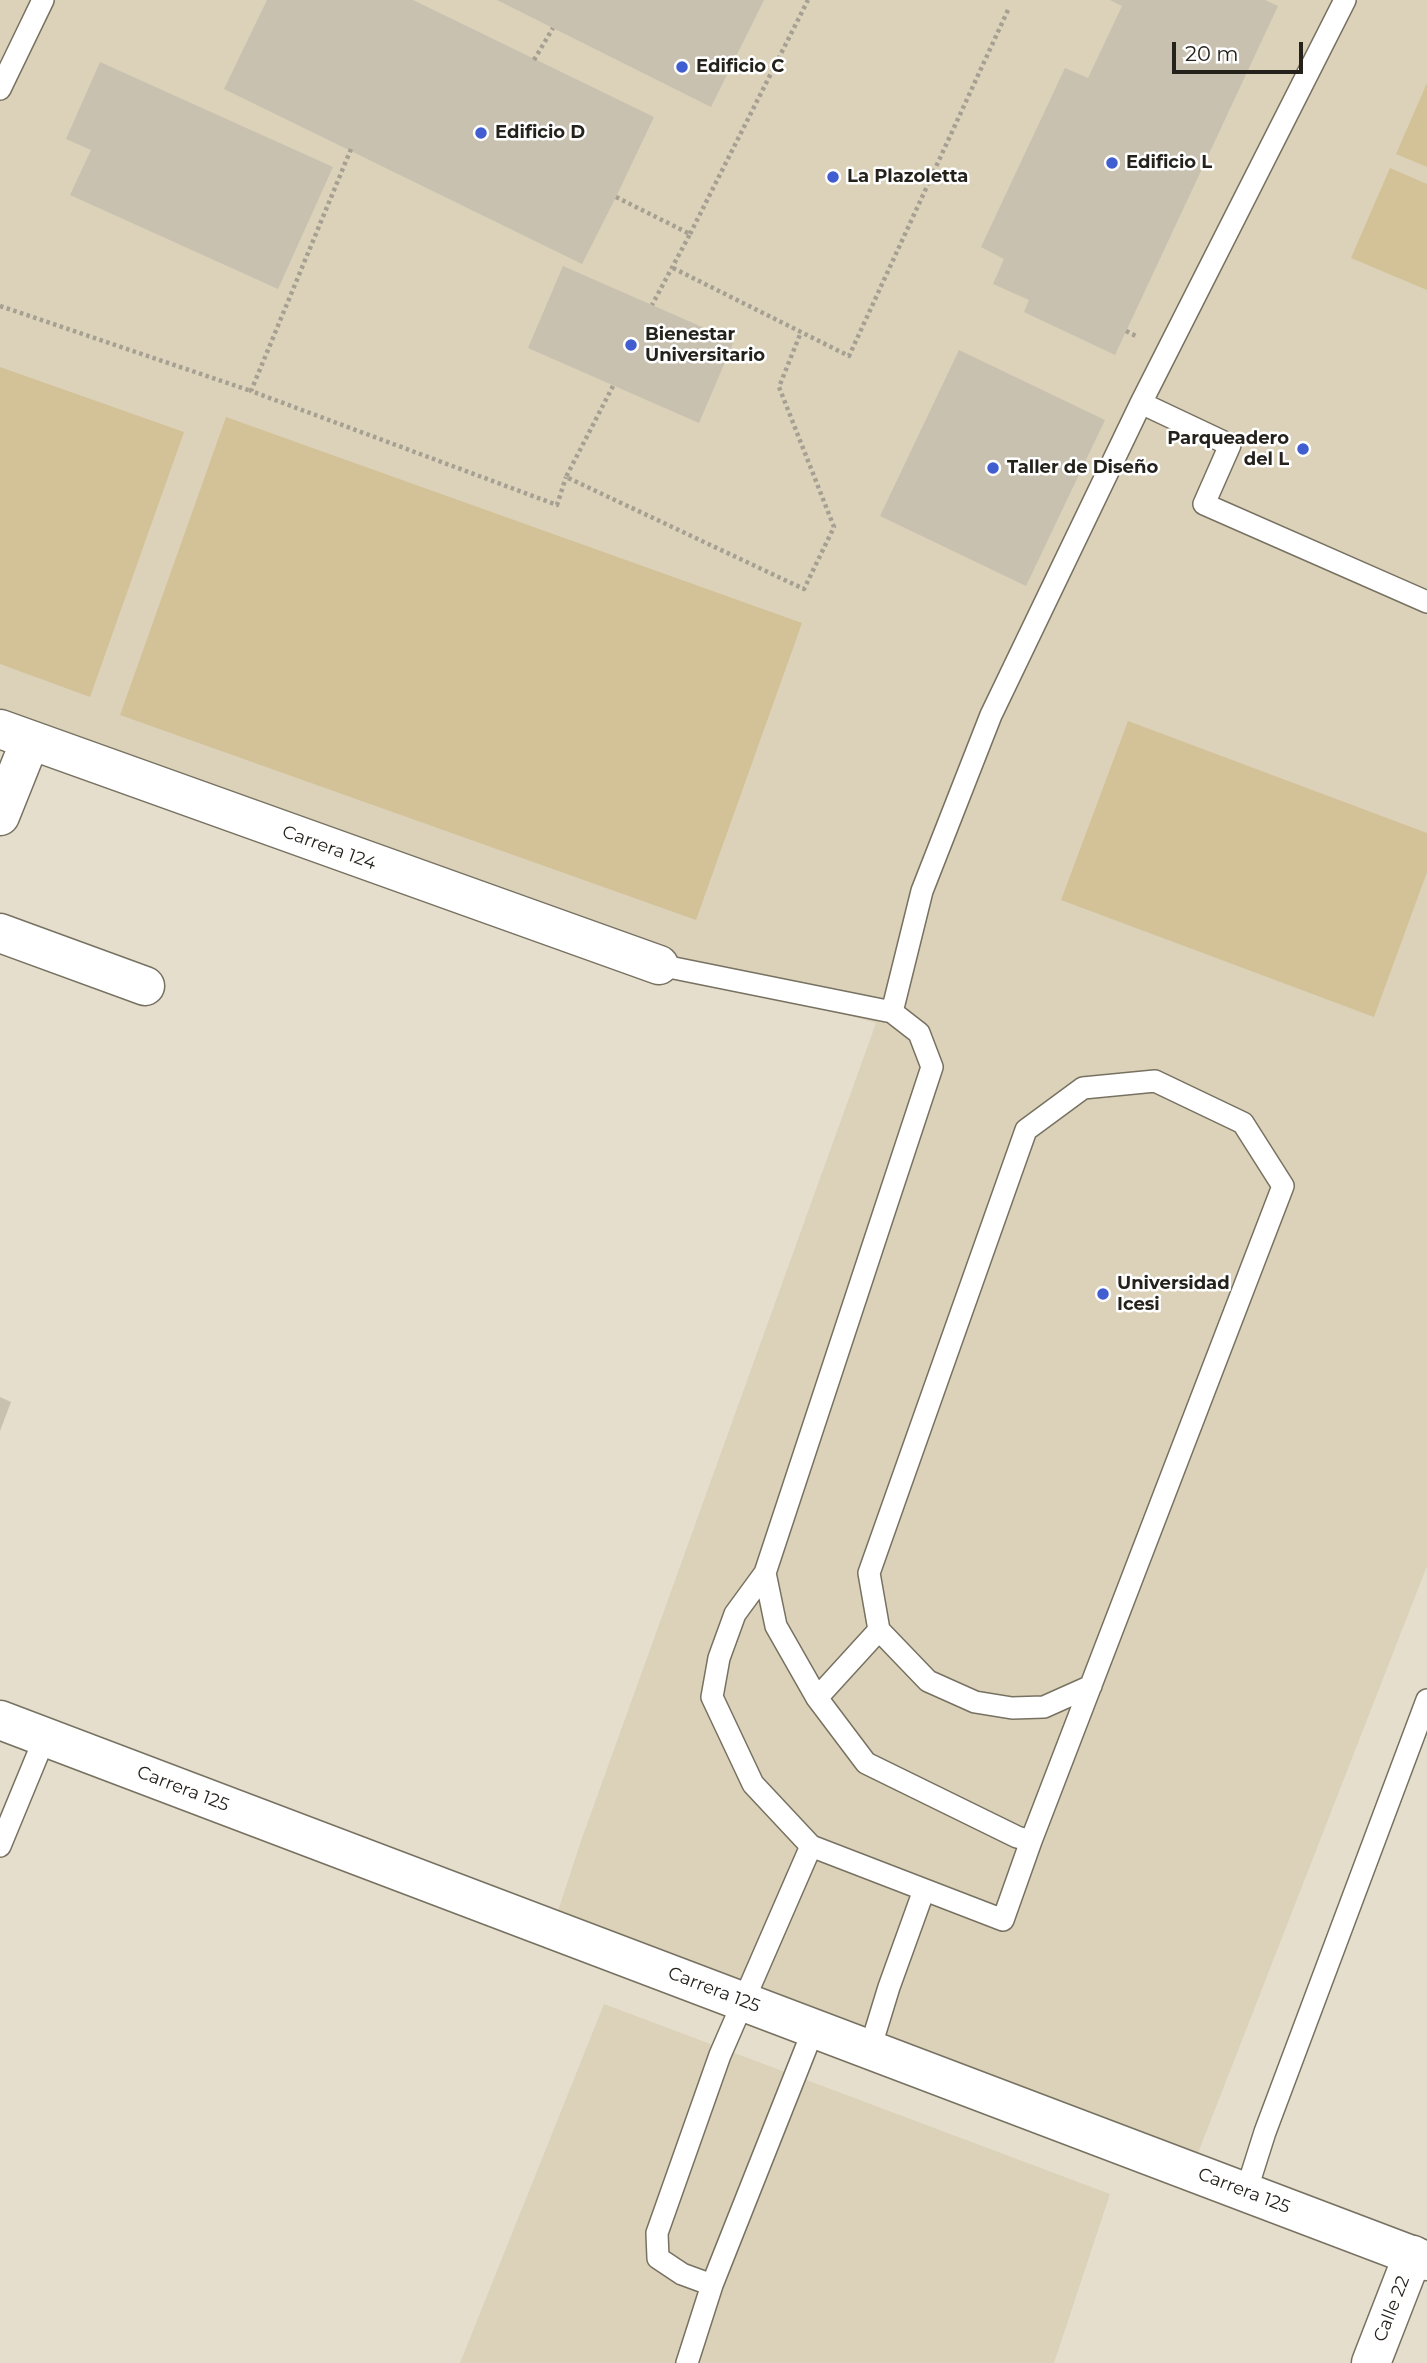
<!DOCTYPE html>
<meta charset="utf-8">
<style>
body{margin:0}
#map{position:relative;width:1427px;height:2363px;overflow:hidden;background:#e5decc;font-family:Montserrat,sans-serif}
canvas{display:block}
.scale{position:absolute;left:1172px;top:42px;width:131px;height:32px;box-sizing:border-box;border:4px solid #25221c;border-top:0;padding-left:9px;font-size:21px;line-height:24px;white-space:nowrap;color:#25221c;-webkit-text-stroke:5px #fff;paint-order:stroke}
</style>
<div id="map">
<canvas width="1427" height="2363"></canvas>
<div class="scale">20 m</div>
</div>
<script>
const g = document.querySelector('canvas').getContext('2d');
g.lineJoin = 'round';
function fill(path, color) {
  g.fillStyle = color;
  g.fill(path, 'evenodd');
}
function strokePath(path, color, width, dash) {
  g.strokeStyle = color;
  g.lineWidth = width;
  g.lineCap = dash ? 'butt' : 'round';
  g.setLineDash(dash || []);
  g.stroke(path);
}
function drawText(font, color, halo, rows, align = 'center') {
  g.font = font + ' Montserrat,sans-serif';
  g.lineWidth = 5;
  g.setLineDash([]);
  g.textBaseline = 'middle';
  g.strokeStyle = halo;
  g.fillStyle = color;
  for (const [text, x, y, turn = 0] of rows) {
    g.save();
    g.translate(x, y);
    g.rotate((+turn || 0) * Math.PI / 180);
    g.textAlign = isNaN(turn) ? turn : align;
    if (halo) g.strokeText(text, 0, 0);
    g.fillText(text, 0, 0);
    g.restore();
  }
}
fill(new Path2D(`
 M0 0H1427V1566L1191 2171 552 1929 582 1838 876 1023 659 965 0 729Z
 M604 2004 1110 2194 1054 2363H460Z`), '#dcd2ba');
fill(new Path2D(`
 M1427 83V167L1396 154Z
 M1390 168 1427 184V290L1351 258Z
 M0 367 184 432 90 697 0 664Z
 M226 417 802 623 696 920 120 715Z
 M1128 721 1427 833V872L1374 1017 1061 900Z`), '#d3c297');
fill(new Path2D(`
 M267 0H413L654 117 616 197 582 264 224 89Z
 M497 0H764L711 107Z
 M1110 0H1265L1278 6 1115 355 1024 312 1029 300 993 284 1004 259 981 247 1065 68 1088 78 1122 6Z
 M100 62 333 167 278 289 70 195 91 150 66 139Z
 M563 266 734 341 699 423 528 348Z
 M959 350 1105 420 1026 586 880 516Z
 M0 1397 11 1402 0 1431Z`), '#c8c1b0');
const lane = new Path2D(`
 M0 89 43 0
 M1141 403 1230 445 1204 504 1427 602
 M659 965 892 1012 922 891 991 715 1141 403 1345 0
 M892 1012 919 1033 932 1067 765 1573 735 1614 719 1658 712 1697 753 1784 811 1846 1003 1920 1031 1841 1283 1186 1243 1123 1155 1081 1083 1088 1026 1130 869 1573 879 1630 928 1681 975 1702 1012 1708 1044 1707 1091 1686
 M765 1573 776 1626 817 1698 866 1763 1017 1837 1031 1841
 M817 1698 879 1630
 M0 1846 45 1737
 M870 2049 889 1987 924 1890
 M1246 2192 1265 2132 1427 1700
 M712 2285 682 2274 658 2258 657 2233 720 2055 811 1846
 M687 2363 712 2285 814 2028`);
const street = new Path2D(`
 M0 729 659 965
 M0 816 30 741
 M0 933 145 986
 M1371 2363 1413 2255`);
const secondary = new Path2D(`
 M0 1720 1427 2261`);
strokePath(lane, '#777161', 24);
strokePath(street, '#777161', 41);
strokePath(secondary, '#777161', 41);
strokePath(new Path2D(`
 M534 60 553 28
 M351 149 251 391 557 505 566 477
 M616 197 690 234 652 305
 M690 234 808 0
 M673 268 849 356 1008 10
 M0 306 251 391
 M1126 331 1138 337
 M613 386 566 477 804 589 834 527 779 387 801 332`), '#a6a092', 4.5, [3.5, 3.5]);
strokePath(lane, '#fff', 21);
strokePath(street, '#fff', 38);
strokePath(secondary, '#fff', 38);
for (const [x, y, r, color] of [
 [682,67,7,"#415ed1"],
 [481,133,7,"#415ed1"],
 [1112,163,7,"#415ed1"],
 [833,177,7,"#415ed1"],
 [631,345,7,"#415ed1"],
 [1303,449,7,"#415ed1"],
 [993,468,7,"#415ed1"],
 [1103,1294,7,"#415ed1"]
]) {
  const dot = new Path2D();
  dot.arc(x, y, r, 0, 2 * Math.PI);
  g.fillStyle = color;
  g.fill(dot);
  strokePath(dot, '#fff', 2.5);
}
drawText('bold 18px', '#25221c', '#fff', [
 ["Edificio C",696,67],
 ["Edificio D",495,133],
 ["Edificio L",1126,163],
 ["La Plazoletta",847,177],
 ["Bienestar",645,335],
 ["Universitario",645,356],
 ["Parqueadero",1289,439,"right"],
 ["del L",1289,460,"right"],
 ["Taller de Diseño",1007,468],
 ["Universidad",1117,1284],
 ["Icesi",1117,1305]
], 'left');
drawText('18px', '#25221c', '#fff', [
 ["Carrera 124",329,848,20],
 ["Carrera 125",183,1789,21],
 ["Carrera 125",714,1990,21],
 ["Carrera 125",1244,2191,21],
 ["Calle 22",1392,2309,-69]
]);
</script>
